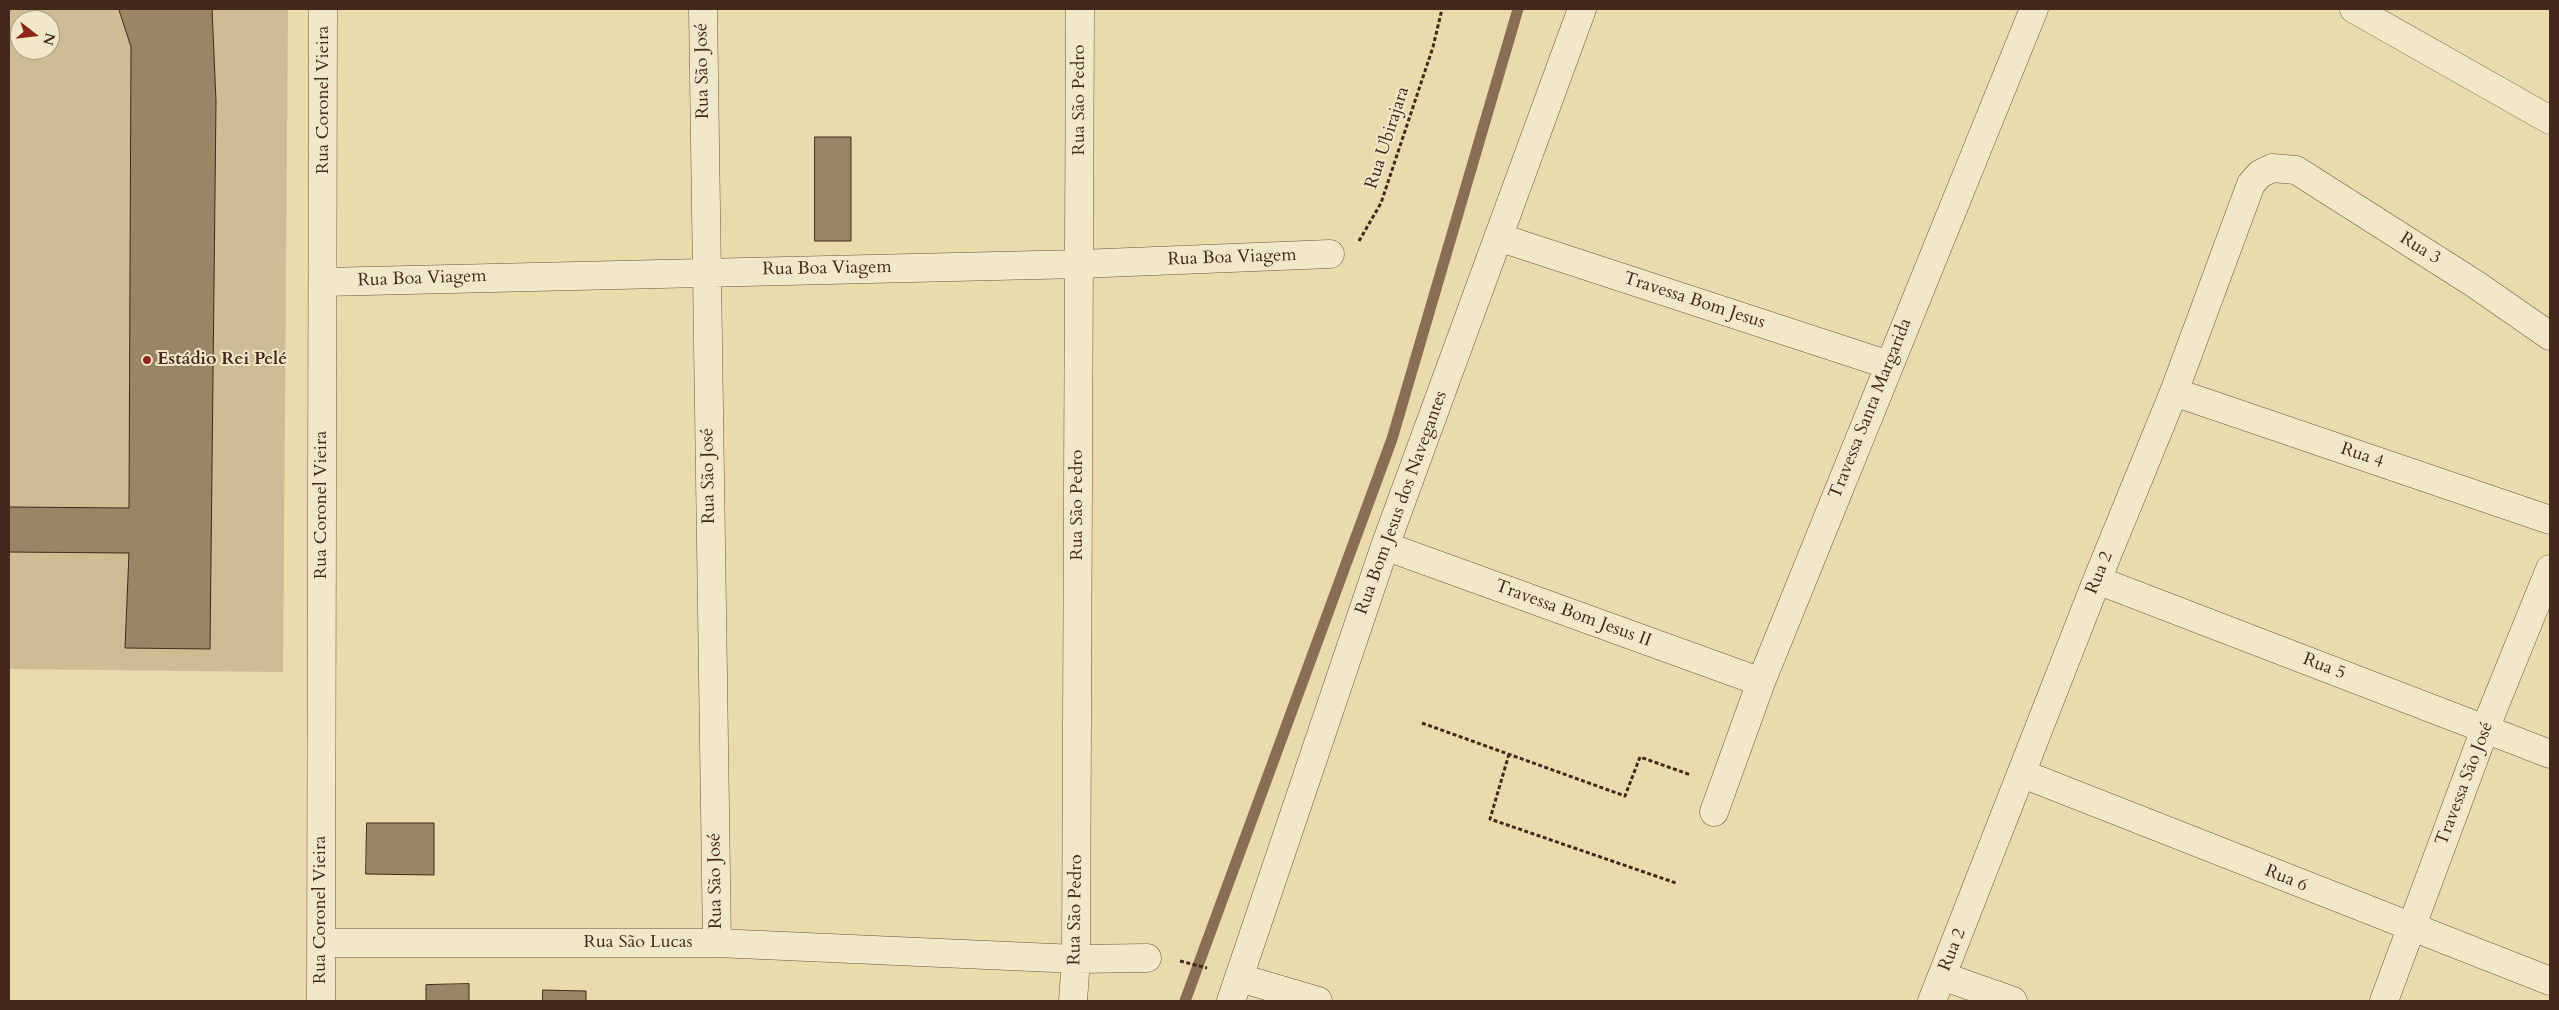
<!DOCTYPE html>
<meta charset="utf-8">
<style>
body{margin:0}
#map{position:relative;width:2559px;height:1010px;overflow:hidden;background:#e9dbac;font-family:Cardo,serif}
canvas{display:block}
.frame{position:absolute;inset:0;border:10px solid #46271c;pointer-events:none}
.north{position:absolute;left:10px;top:10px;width:50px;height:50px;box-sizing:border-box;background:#f1e8c9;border:1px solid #ad9b84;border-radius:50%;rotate:106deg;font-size:14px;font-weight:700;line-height:20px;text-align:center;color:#46271c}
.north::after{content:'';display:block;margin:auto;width:18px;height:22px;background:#8f2418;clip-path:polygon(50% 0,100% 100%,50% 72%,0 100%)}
</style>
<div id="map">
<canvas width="2559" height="1010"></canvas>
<div class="frame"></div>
<div class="north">N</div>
</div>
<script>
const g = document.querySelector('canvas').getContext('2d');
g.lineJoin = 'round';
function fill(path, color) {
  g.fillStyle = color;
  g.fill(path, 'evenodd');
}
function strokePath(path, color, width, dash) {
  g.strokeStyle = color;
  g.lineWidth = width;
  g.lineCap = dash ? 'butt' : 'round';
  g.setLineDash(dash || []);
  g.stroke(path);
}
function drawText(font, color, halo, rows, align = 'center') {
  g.font = font + ' Cardo,serif';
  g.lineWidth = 4;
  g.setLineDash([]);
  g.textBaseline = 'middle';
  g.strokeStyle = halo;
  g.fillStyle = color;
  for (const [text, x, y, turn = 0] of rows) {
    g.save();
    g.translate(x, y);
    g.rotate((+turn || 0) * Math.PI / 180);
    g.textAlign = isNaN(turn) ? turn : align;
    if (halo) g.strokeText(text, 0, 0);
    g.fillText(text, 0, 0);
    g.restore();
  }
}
fill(new Path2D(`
 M9 9H288L283 672 9 669ZM20 20H50V50H20Z`), '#cdbc94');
strokePath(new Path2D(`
 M1185 1001 1392 439 1518 9`), '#876e55', 11);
const building = new Path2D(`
 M119 9H212L216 101 210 649 125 648 129 553 9 552V507L129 508 131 47Z
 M815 137H851V241H815Z
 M367 823H434V875L366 874Z
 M469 984V1001H426V985Z
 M543 990 586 991V1001H543Z`);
fill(building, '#9b8567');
strokePath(building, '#46271c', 1);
const street = new Path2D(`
 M703 9 717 943
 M2354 9 2550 120
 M1498 237 1889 365
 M324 282 1080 264 1330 254
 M2174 392 2550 520
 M1385 546 1761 682
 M2097 580 2550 754
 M2023 774 2550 981
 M1714 812 1761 682 2034 9
 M321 943H717L1076 959 1147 958
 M1942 976 2013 1001
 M1240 978 1318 1001
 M321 1001 323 9
 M1073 1001 1076 959 1080 9
 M1231 1001 1385 546 1582 9
 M1932 1001 2097 580 2174 392 2251 184 2260 174 2272 168 2296 170 2475 284 2550 336
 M2384 1001 2485 729 2550 569`);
strokePath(street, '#6f5440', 29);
strokePath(new Path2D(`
 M1359 241 1381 203 1433 47 1442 9
 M1422 723 1625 796 1640 757 1691 775
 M1509 754 1490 819 1676 883
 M1180 961 1207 968`), '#46271c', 3, [4, 2.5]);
strokePath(street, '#f1e8c9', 28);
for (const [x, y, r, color] of [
 [147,360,5,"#8f2418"]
]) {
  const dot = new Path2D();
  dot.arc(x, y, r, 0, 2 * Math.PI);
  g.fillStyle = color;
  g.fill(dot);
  strokePath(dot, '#f1e8c9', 2);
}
drawText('18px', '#46271c', '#f1e8c9', [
 ["Rua São José",703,71,-91],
 ["Rua Coronel Vieira",324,100,-90],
 ["Rua São Pedro",1080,100,-90],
 ["Rua Ubirajara",1388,138,-72],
 ["Rua 3",2420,249,32],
 ["Rua Boa Viagem",1232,258,-2],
 ["Rua Boa Viagem",827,269,-1],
 ["Rua Boa Viagem",422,279,-2],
 ["Travessa Bom Jesus",1694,301,18],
 ["Travessa Santa Margarida",1871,409,-68],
 ["Rua 4",2362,456,19],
 ["Rua São José",709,476,-91],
 ["Rua Bom Jesus dos Navegantes",1402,503,-70],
 ["Rua Coronel Vieira",322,505,-90],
 ["Rua São Pedro",1078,505,-90],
 ["Rua 2",2100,573,-68],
 ["Travessa Bom Jesus II",1573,614,20],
 ["Rua 5",2324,667,21],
 ["Travessa São José",2465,784,-69],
 ["Rua 6",2286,879,22],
 ["Rua São José",716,881,-91],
 ["Rua Coronel Vieira",321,910,-90],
 ["Rua São Pedro",1076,910,-89],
 ["Rua São Lucas",638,943],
 ["Rua 2",1953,950,-68]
]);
drawText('bold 18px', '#46271c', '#f1e8c9', [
 ["Estádio Rei Pelé",157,360]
], 'left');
</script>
